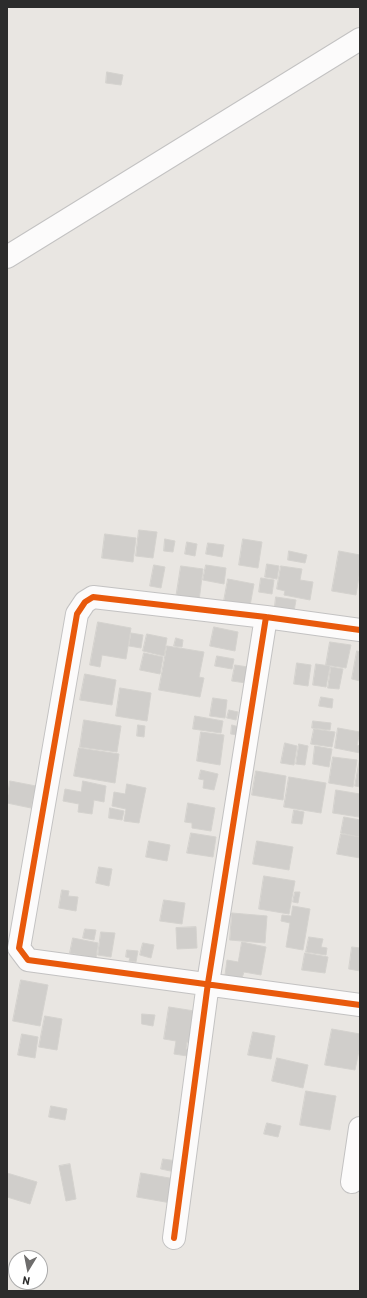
<!DOCTYPE html>
<style>
body{margin:0}
#map{position:relative;width:367px;height:1298px;overflow:hidden;background:#e9e6e2;font-family:Barlow,sans-serif}
canvas{display:block}
.frame{position:absolute;inset:0;border:8px solid #2c2c2c;pointer-events:none}
.north{position:absolute;left:8px;top:1250px;width:40px;height:40px;box-sizing:border-box;background:#fff;border:1px solid #ababab;border-radius:50%;rotate:190deg;font-size:11px;font-weight:700;line-height:16px;text-align:center;color:#2c2c2c}
.north::after{content:'';display:block;margin:auto;width:14px;height:18px;background:#6e6d6c;clip-path:polygon(50% 0,100% 100%,50% 72%,0 100%)}
</style>
<div id="map">
<canvas width="367" height="1298"></canvas>
<div class="frame"></div>
<div class="north">N</div>
</div>
<script>
const g = document.querySelector('canvas').getContext('2d');
g.lineJoin = 'round';
function fill(path, color) {
  g.fillStyle = color;
  g.fill(path, 'evenodd');
}
function strokePath(path, color, width, dash) {
  g.strokeStyle = color;
  g.lineWidth = width;
  g.lineCap = dash ? 'butt' : 'round';
  g.setLineDash(dash || []);
  g.stroke(path);
}
const building = new Path2D(`
 M107 72 123 75 121 85 106 83Z
 M139 530 157 532 153 558 136 556Z
 M105 534 136 538 133 562 102 558Z
 M165 539 175 541 173 552 164 551Z
 M243 539 262 542 258 568 239 565Z
 M187 542 197 544 195 556 185 554Z
 M208 543 224 545 222 557 206 554Z
 M289 551 307 555 305 563 288 560Z
 M339 551 360 555V570L356 595 332 591Z
 M267 564 279 566 277 579 265 577Z
 M154 565 165 567 161 588 150 586Z
 M206 565 226 568 224 584 203 580Z
 M181 566 203 569 199 601 176 598Z
 M281 566 302 569 300 580 313 582 310 600 284 595 285 591 277 589Z
 M261 578 274 580 272 594 259 592Z
 M228 579 254 584 250 606 224 601Z
 M276 597 296 600 293 617 274 614Z
 M98 622 131 628 126 659 102 655 100 667 90 665Z
 M214 627 238 632 235 651 210 646Z
 M131 633 143 635 141 648 129 646Z
 M147 634 167 638 164 656 143 651Z
 M176 638 183 640 182 647 174 646Z
 M330 642 351 645 346 668 326 665Z
 M167 646 204 652 199 677 204 678 200 697 159 690Z
 M357 651 360 652V681L352 679Z
 M144 653 163 657 160 674 140 670Z
 M217 656 234 659 232 669 215 666Z
 M297 663 311 665 308 686 294 684Z
 M316 664 330 666 326 687 313 685Z
 M235 665 248 667 246 683 232 681Z
 M331 667 343 669 339 689 328 688Z
 M85 674 116 680 112 705 80 700Z
 M120 688 151 693 147 721 116 716Z
 M321 697 333 699 332 708 319 706Z
 M213 698 227 700 225 718 210 716Z
 M229 710 238 712 236 720 227 718Z
 M195 716 223 721 221 733 193 729Z
 M84 720 121 726 117 752 80 747Z
 M313 721 331 723 330 730 312 728Z
 M138 725 145 726 144 737 137 736Z
 M232 725 239 727 237 735 231 734Z
 M338 728 360 732 357 745 360 746V753L335 748Z
 M314 729 335 732 332 747 311 744Z
 M201 732 224 735 220 765 197 761Z
 M285 743 297 746 294 765 281 763Z
 M299 744 308 746 305 765 296 764Z
 M315 746 332 749 329 767 313 764Z
 M79 748 119 754 115 783 74 776Z
 M333 757 357 760 353 787 329 783Z
 M360 757V787L355 786Z
 M201 770 218 774 214 790 203 788 204 780 199 779Z
 M256 771 286 776 283 800 252 795Z
 M289 777 326 783 321 813 284 807Z
 M10 781 36 786 31 808 7 803Z
 M83 781 106 786 104 802 94 800 92 814 78 812 79 804 63 801 65 789 81 792Z
 M127 784 146 788 139 823 124 821 126 809 112 806 114 792 125 794Z
 M336 790 360 794 359 817 333 813Z
 M188 803 215 808 211 831 192 828V823L185 822Z
 M110 808 124 811 122 820 109 818Z
 M294 810 304 812 302 824 292 823Z
 M344 817 360 820V837L341 833Z
 M191 833 216 837 213 857 187 853Z
 M341 834 360 837V858L337 854Z
 M149 841 170 845 167 861 146 857Z
 M257 841 293 847 289 870 253 864Z
 M99 867 112 869 109 886 96 883Z
 M264 876 295 881 289 914 259 909Z
 M62 890 69 891 68 896 78 897 76 911 59 908Z
 M295 892H300L298 903 293 902Z
 M164 900 185 903 182 924 160 921Z
 M293 906 310 909 303 950 286 947 290 923 281 921 282 915 291 916Z
 M232 913 267 916 265 943 230 940Z
 M196 927 197 948 177 949 176 928Z
 M85 929 96 930 94 940 83 938Z
 M101 932 115 933 111 957 98 955Z
 M309 937 323 939 321 947 327 948 326 955 306 952Z
 M73 938 98 943 96 958 70 953Z
 M242 942 266 947 261 975 244 972 242 978 225 975 227 960 238 962Z
 M143 943 154 945 151 958 140 955Z
 M352 947 360 948V971L349 969Z
 M127 950 138 951 136 962 129 961 130 958 126 957Z
 M305 953 328 957 325 973 302 970Z
 M21 980 48 985 40 1026 13 1021Z
 M169 1007 201 1012 196 1044 187 1042 186 1049 195 1050 194 1057 174 1054 176 1041 164 1039Z
 M142 1014 155 1015 153 1026 142 1024Z
 M45 1016 62 1019 57 1050 39 1047Z
 M332 1029 360 1034V1046L355 1070 325 1065Z
 M253 1032 275 1036 271 1059 248 1055Z
 M22 1034 38 1037 35 1058 18 1055Z
 M277 1058 308 1065 303 1088 272 1081Z
 M306 1091 336 1096 330 1130 300 1125Z
 M51 1106 67 1109 65 1120 49 1117Z
 M267 1123 281 1126 278 1137 264 1134Z
 M163 1159 177 1161 175 1172 161 1169Z
 M70 1164 76 1199 66 1201 59 1166Z
 M7 1173 37 1182 30 1204 7 1197Z
 M141 1173 175 1179 171 1203 137 1197Z`);
fill(building, '#d0cecb');
strokePath(building, '#d4d2ce', 1);
const street = new Path2D(`
 M360 630 266 617 93 597 85 602 77 614 19 948 28 960 360 1005
 M352 1182 360 1128
 M174 1238 208 983 266 617`);
const secondary = new Path2D(`
 M7 257 360 39`);
strokePath(street, '#c3c2c2', 24);
strokePath(secondary, '#c3c2c2', 24);
strokePath(street, '#fcfbfb', 22);
strokePath(secondary, '#fcfbfb', 22);
strokePath(new Path2D(`
 M360 630 266 617 93 597 85 602 77 614 19 948 28 960 360 1005
 M174 1238 208 983 266 617`), '#e8590c', 6);
</script>
